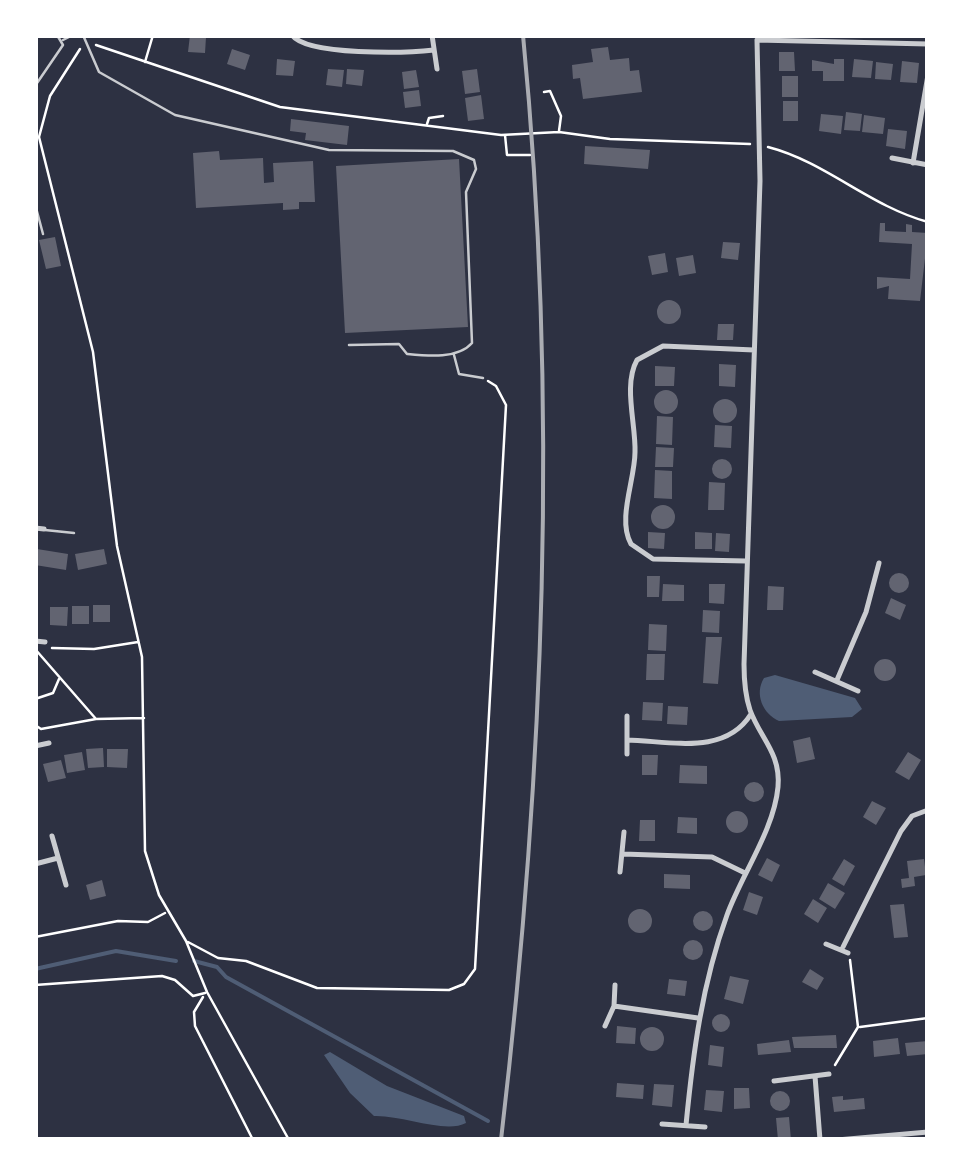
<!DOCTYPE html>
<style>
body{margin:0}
#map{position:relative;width:963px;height:1175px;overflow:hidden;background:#2d3142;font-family:Literata,serif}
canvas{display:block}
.frame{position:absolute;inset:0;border:38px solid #fff;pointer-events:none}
</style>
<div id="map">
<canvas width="963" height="1175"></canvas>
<div class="frame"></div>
</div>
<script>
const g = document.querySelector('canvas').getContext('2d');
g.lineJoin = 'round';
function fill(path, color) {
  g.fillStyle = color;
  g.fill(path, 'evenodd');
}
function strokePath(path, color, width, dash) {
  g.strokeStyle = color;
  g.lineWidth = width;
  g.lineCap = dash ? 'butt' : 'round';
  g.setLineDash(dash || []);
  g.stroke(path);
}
fill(new Path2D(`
 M775 675 855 698 862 709 852 717 779 721C763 714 754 694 764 678Z
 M330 1052 387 1086 464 1116 466 1123C445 1134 403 1115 374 1116L350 1093 324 1055Z`), '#4f5d75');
strokePath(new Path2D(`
 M194 961 217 967 226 977 488 1121
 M35 969 116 951 176 961`), '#4f5d75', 4);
fill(new Path2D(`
 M190 35 206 37 205 53 188 52Z
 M608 47 610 60 629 58 630 71 639 70 642 92 583 99 580 78 573 79 572 65 593 62 591 49Z
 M232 49 250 55 245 70 227 64Z
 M779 52H794L795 71H779Z
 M277 59 295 61 293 76 276 75Z
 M834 59H844V81H823V71H812V60L834 64Z
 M854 59 873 61 871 78 852 77Z
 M902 61 919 63 917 83 900 82Z
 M876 62 893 64 891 80 875 79Z
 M328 69 344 70 342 87 326 85Z
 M347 69 364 70 362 86 346 84Z
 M477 69 480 92 465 94 462 71Z
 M416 70 419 87 404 89 402 72Z
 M782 76H798V97H782Z
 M419 90 421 106 405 108 403 92Z
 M481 95 484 119 468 121 465 98Z
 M783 101H798V121H783Z
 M846 112 862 114 860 131 844 130Z
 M821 114 843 116 841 134 819 131Z
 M864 115 885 118 883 134 862 132Z
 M291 119 349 126 347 145 305 140 306 133 290 131Z
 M888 129 907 131 905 149 886 146Z
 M585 146 650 150 648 169 584 164Z
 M219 151 220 160 263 158 264 183 274 182 273 163 313 161 315 202H299V209L283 210V203L196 208 193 153Z
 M459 159 468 327 345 333 336 166Z
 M880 223H885V231L906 232V224L912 225V232L928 233 920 301 888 299 889 286 877 289V277L910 279 912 244 879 242Z
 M55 237 61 266 46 269 39 240Z
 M723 242 740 243 738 260 721 258Z
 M665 253 668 272 652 275 648 256Z
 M693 255 696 273 679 276 676 258Z
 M657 312a12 12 0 1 1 24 0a12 12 0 1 1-24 0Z
 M718 324H734L733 340H717Z
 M719 364 736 365 735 387 719 386Z
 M655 366 675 367 674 386H655Z
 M654 402a12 12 0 1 1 24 0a12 12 0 1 1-24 0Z
 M713 411a12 12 0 1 1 24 0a12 12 0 1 1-24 0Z
 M657 416 673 417 672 445 656 444Z
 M715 425 732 426 731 448 714 447Z
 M656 447 674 448 673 467H655Z
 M712 469a10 10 0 1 1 20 0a10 10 0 1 1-20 0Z
 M655 470 672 471V499L654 498Z
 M709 482 725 483 724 510H708Z
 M651 517a12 12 0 1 1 24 0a12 12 0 1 1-24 0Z
 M648 532 665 533 664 549 648 548Z
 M695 532 712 533V549H695Z
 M716 533 730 534 729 552 715 551Z
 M37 549 68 554 66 570 35 565Z
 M104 549 107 564 78 570 75 554Z
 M889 583a10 10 0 1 1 20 0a10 10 0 1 1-20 0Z
 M647 576H660L659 597H647Z
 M663 584 684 585V601H662Z
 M709 584H725L724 604 709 603Z
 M768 586 784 587 783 610H767Z
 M891 598 906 605 900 620 885 613Z
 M93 605H110V622H93Z
 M72 606H89V624H72Z
 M50 607H68L67 626 50 625Z
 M703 610 720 611 719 633 702 632Z
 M649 624 667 625 666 651 648 650Z
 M706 637H722L718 684 703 683Z
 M647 654H665L664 680H646Z
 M874 670a11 11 0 1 1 22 0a11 11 0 1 1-22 0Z
 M643 702 663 703 662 721 642 720Z
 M668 706 688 707 687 725 667 724Z
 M810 737 815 759 797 763 793 741Z
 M103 748 104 767 88 768 86 749Z
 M107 749H128L127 768 107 767Z
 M82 752 85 770 67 773 64 755Z
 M908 752 921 760 909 780 895 772Z
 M642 755H658L657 775H642Z
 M61 760 66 778 48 782 43 764Z
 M680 765 707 766V784L679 783Z
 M744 792a10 10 0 1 1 20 0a10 10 0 1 1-20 0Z
 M872 801 886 808 876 825 863 817Z
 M726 822a11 11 0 1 1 22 0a11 11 0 1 1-22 0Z
 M678 817 697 818V834L677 833Z
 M640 820H655V841H639Z
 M767 858 780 865 772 882 758 875Z
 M844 859 855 866 844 886 832 879Z
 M924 859 926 875 914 877 915 886 902 888 901 879 909 878 907 861Z
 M664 874 690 875V889L664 888Z
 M102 880 106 896 90 900 86 885Z
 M828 883 845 893 835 909 819 899Z
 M749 892 763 897 757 915 743 910Z
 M813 899 827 908 818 923 804 914Z
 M904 904 908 937 894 938 890 905Z
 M628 921a12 12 0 1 1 24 0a12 12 0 1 1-24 0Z
 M693 921a10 10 0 1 1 20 0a10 10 0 1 1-20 0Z
 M683 950a10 10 0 1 1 20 0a10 10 0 1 1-20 0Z
 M810 969 824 978 817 990 802 982Z
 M730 976 749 980 743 1004 724 999Z
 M669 979 687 981 685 996 667 994Z
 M712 1023a9 9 0 1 1 18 0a9 9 0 1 1-18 0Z
 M617 1026 636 1028 635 1044 616 1043Z
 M640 1039a12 12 0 1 1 24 0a12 12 0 1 1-24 0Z
 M836 1035 837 1048H794L792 1037Z
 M898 1038 900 1054 874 1057 873 1041Z
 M789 1040 791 1052 758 1055 757 1044Z
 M928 1041V1054L907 1056 905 1043Z
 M710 1045 724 1047 722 1067 708 1065Z
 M617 1083 644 1085 643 1099 616 1097Z
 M654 1084 674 1085 672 1107 652 1105Z
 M734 1088H749L750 1108 734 1109Z
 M706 1090 724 1091 722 1112 704 1110Z
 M770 1101a10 10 0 1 1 20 0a10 10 0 1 1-20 0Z
 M843 1096V1100L864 1098 865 1109 834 1112 832 1097Z
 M789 1117 791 1140H778L776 1118Z`), '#626471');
strokePath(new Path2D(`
 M96 45 280 107 501 135 559 132 610 139 750 144
 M80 49 50 96 39 137 93 352 117 546 142 657 145 851 159 895 186 941 207 992 289 1140
 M145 62 153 35
 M544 92 550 91 561 116 559 131
 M427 124 429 118 443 116
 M505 135 507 155H530
 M768 147C826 162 869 206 928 222
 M52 648 94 649 138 642
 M35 649 96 719 144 718
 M35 699 53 693 59 679
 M35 725 41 729 96 719
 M35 937 118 921 148 922 165 913
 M188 942 218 958 246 961 317 988 449 990 464 984 475 969 506 405 496 386 488 381
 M35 985 162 976 175 980 193 996 205 993
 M203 997 194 1012 195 1026 253 1140
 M860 1027 928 1018
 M835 1065 858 1027 850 960`), '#fff', 2.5);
strokePath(new Path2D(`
 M83 35 99 72 175 115 329 150 453 151 474 160 476 169 466 192 472 343C458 359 428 356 407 354L399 344 349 345
 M63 40 73 35
 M35 86 63 45 57 35
 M35 204 43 234
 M454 355 459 374 483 378
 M45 530 74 533`), '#caccd0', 2.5);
strokePath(new Path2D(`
 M292 35C307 56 407 53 434 50
 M432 35 437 69
 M892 158 928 165
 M913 163 928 75
 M35 528 44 529
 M746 561 653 559 631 544C617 519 635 480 635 452 636 424 623 385 637 360L663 346 754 350
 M35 641 45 642
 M815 672 858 691
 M837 680 866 612 879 563
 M627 716V754
 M627 740C670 741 725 756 751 714
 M35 746 49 743
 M52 836 66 885
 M623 854 712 857 743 872
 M35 864 58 858
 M620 872 624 832
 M826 944 848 953
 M843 947 901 831 912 816 928 810
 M614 1006 698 1018
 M605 1026 614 1006 615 985
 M815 1076 820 1140
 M774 1081 829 1074
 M662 1124 705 1127
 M686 1125C693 1053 702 984 727 915 742 874 774 830 778 787 781 753 760 738 750 710 745 695 744 679 744 664L760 181 757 40 928 44
 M837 1140 928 1132`), '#caccd0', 5);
strokePath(new Path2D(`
 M501 1140C544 773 559 404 523 35`), '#abadb3', 4);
</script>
